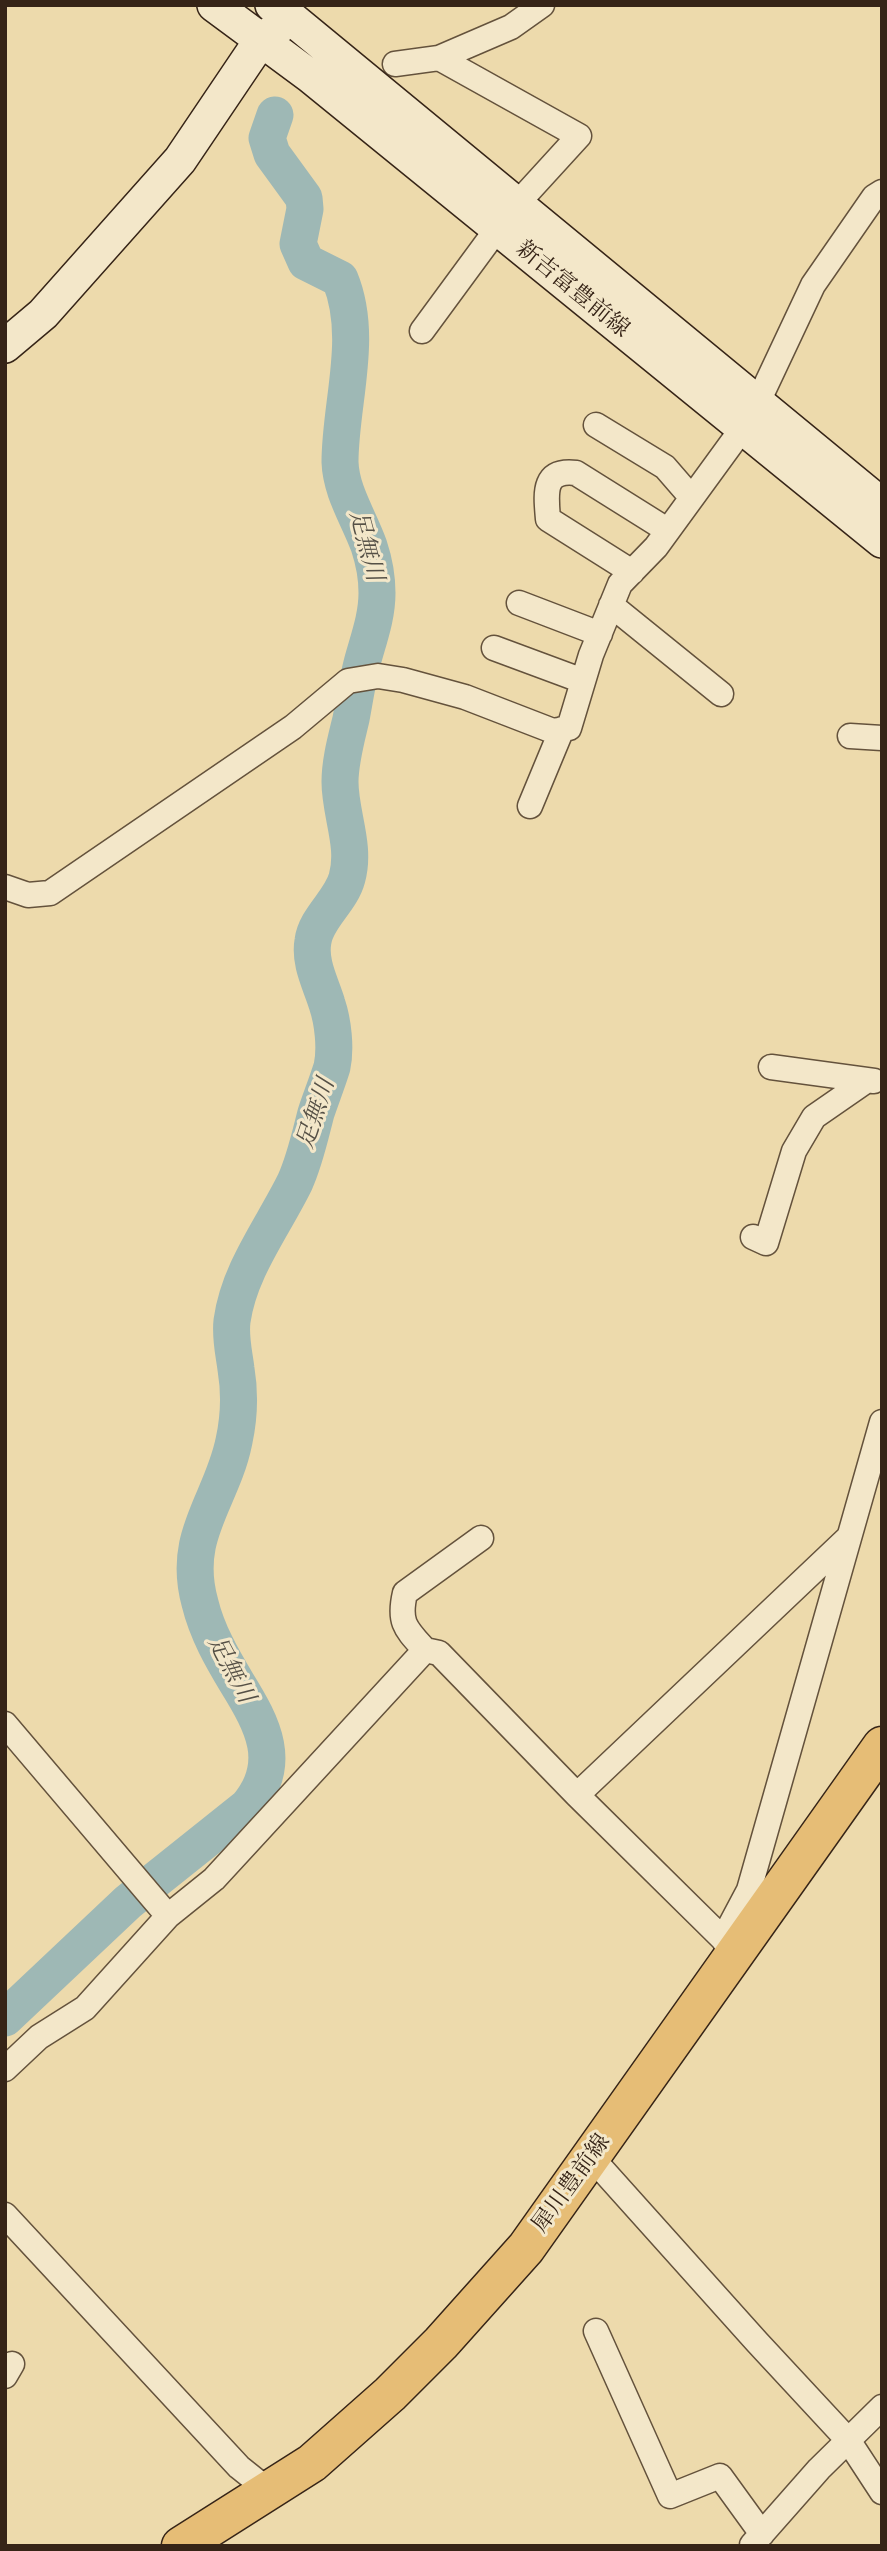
<!DOCTYPE html>
<meta charset="utf-8">
<style>
body{margin:0}
#map{position:relative;width:887px;height:2551px;overflow:hidden;background:#eddaac;font-family:"Libre Bodoni",serif}
canvas{display:block}
.frame{position:absolute;inset:0;border:7px solid #362417;pointer-events:none}
</style>
<div id="map">
<canvas width="887" height="2551"></canvas>
<div class="frame"></div>
</div>
<script>
const g = document.querySelector('canvas').getContext('2d');
g.lineJoin = 'round';
function strokePath(path, color, width, dash) {
  g.strokeStyle = color;
  g.lineWidth = width;
  g.lineCap = dash ? 'butt' : 'round';
  g.setLineDash(dash || []);
  g.stroke(path);
}
function drawText(font, color, halo, rows, align = 'center') {
  g.font = font + ' "Libre Bodoni","Noto Serif JP",serif';
  g.lineWidth = 6;
  g.setLineDash([]);
  g.textBaseline = 'middle';
  g.strokeStyle = halo;
  g.fillStyle = color;
  for (const [text, x, y, turn = 0] of rows) {
    g.save();
    g.translate(x, y);
    g.rotate((+turn || 0) * Math.PI / 180);
    g.textAlign = isNaN(turn) ? turn : align;
    if (halo) g.strokeText(text, 0, 0);
    g.fillText(text, 0, 0);
    g.restore();
  }
}
strokePath(new Path2D(`
 M5 2018 128 1902 247 1807C284 1764 263 1725 237 1683 222 1658 207 1632 200 1603 181 1535 222 1501 234 1441 239 1418 240 1393 236 1369 234 1353 230 1338 232 1321 239 1270 273 1227 295 1182 305 1160 310 1136 316 1113 321 1098 327 1083 332 1067 336 1048 333 1022 327 1004 321 984 309 963 313 941 316 918 341 901 347 878 356 846 340 814 340 782 340 761 346 740 351 719 355 698 358 676 364 656 370 635 377 615 377 593 377 577 374 561 369 546 359 518 341 492 340 462 340 403 364 337 340 279L306 262 298 244 305 209 304 198 272 154 267 138 275 115`), '#9eb8b5', 37);
const street = new Path2D(`
 M439 58 579 136 516 205
 M395 64 439 58 511 27 542 5
 M422 331 497 229
 M596 425 665 467 691 497
 M632 572 548 519C546 494 542 469 576 473L667 530
 M519 603 600 634
 M611 605 721 694
 M494 648 583 681
 M850 736 882 738
 M530 806 562 729
 M5 887 28 895 50 893 293 727 348 681 378 676 403 680 465 697 553 731 569 728 591 655 620 584 656 547 742 429 757 404 813 285 874 197 882 192
 M771 1067 874 1081
 M753 1237 766 1243 794 1151 814 1117 866 1081
 M425 1650C406 1629 398 1623 405 1593L481 1538
 M5 1724 168 1916
 M577 1795 848 1538
 M723 1939 749 1890 882 1422
 M5 2069 39 2037 85 2008 168 1916 214 1879 425 1650 439 1653 577 1795 723 1939 734 1956
 M592 2158 757 2342 848 2440 882 2492
 M5 2215 239 2467 269 2491
 M596 2331 670 2496 720 2476 762 2534
 M5 2376 12 2364
 M752 2545 819 2469 882 2407`);
const secondary = new Path2D(`
 M214 5 310 76 882 541
 M272 5 292 19 882 505
 M5 346 43 314 180 160 261 40 278 28`);
const primary = new Path2D(`
 M181 2546 312 2463 390 2394 441 2343 526 2248 882 1746`);
strokePath(street, '#64523c', 27);
strokePath(secondary, '#362417', 36);
strokePath(primary, '#362417', 41);
strokePath(street, '#f3e7c9', 24);
strokePath(secondary, '#f3e7c9', 33);
strokePath(primary, '#e6bd76', 38);
drawText('23px', '#362417', '#f3e7c9', [
 ["新吉富豊前線",572,290,39],
 ["犀川豊前線",572,2184,-54]
]);
drawText('italic 24px', '#555046', '#f3e7c9', [
 ["足無川",365,546,75],
 ["足無川",317,1114,-72],
 ["足無川",230,1670,62]
]);
</script>
